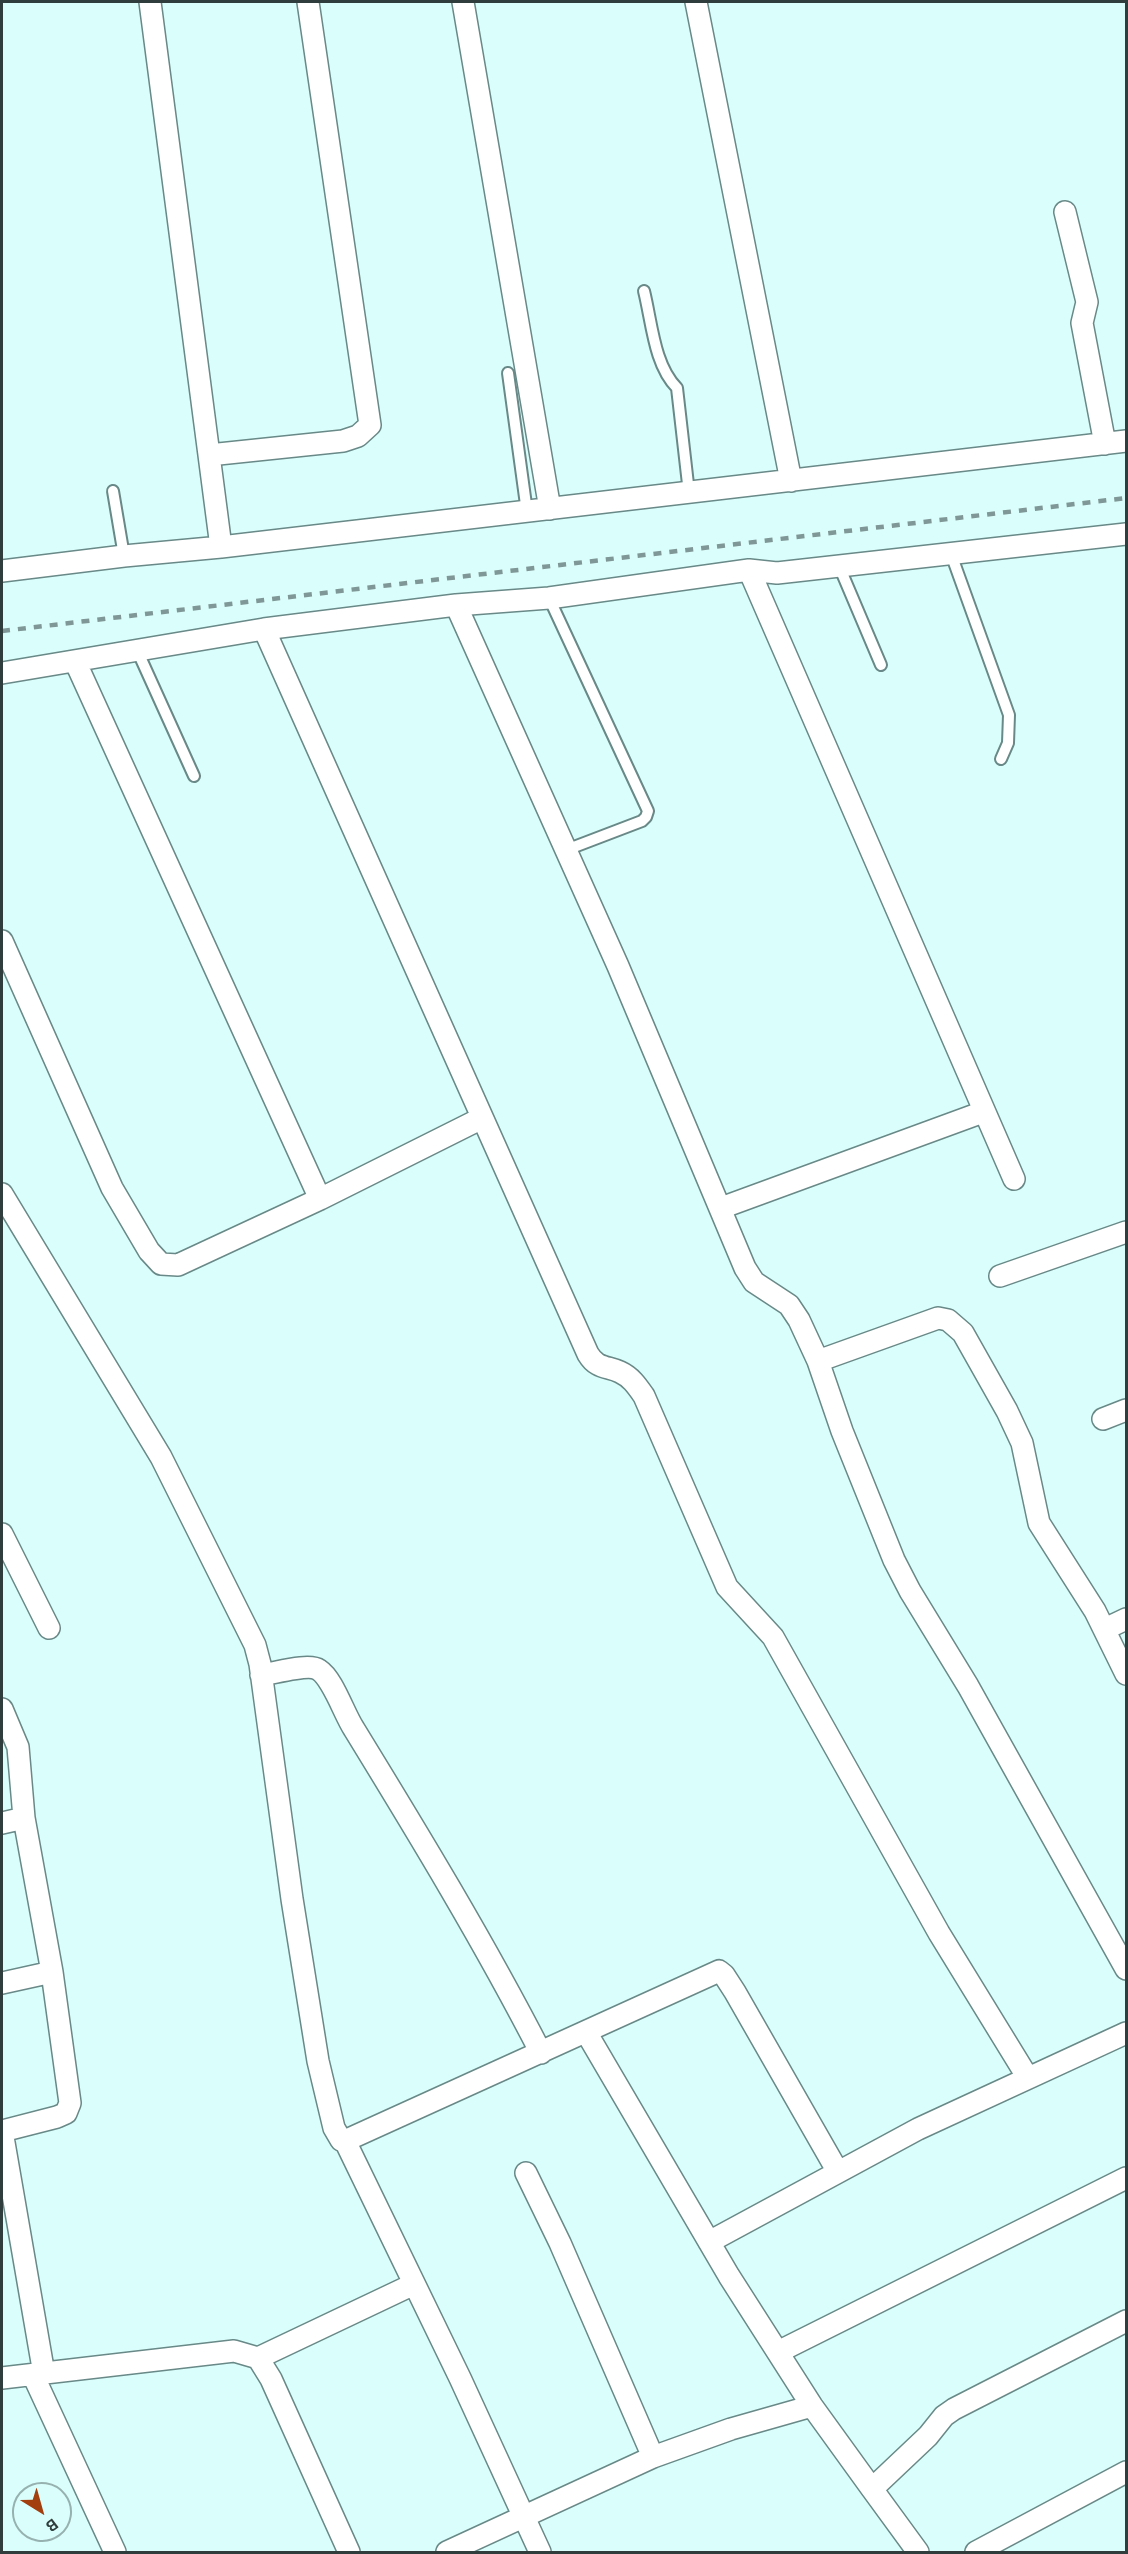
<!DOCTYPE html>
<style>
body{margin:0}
#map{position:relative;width:1128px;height:2554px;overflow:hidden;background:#dafefb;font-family:"DM Sans",sans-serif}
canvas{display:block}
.frame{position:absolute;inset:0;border:3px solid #2f3d3c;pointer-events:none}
.north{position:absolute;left:12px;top:2482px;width:60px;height:60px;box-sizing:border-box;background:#dafefb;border:2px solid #96b1af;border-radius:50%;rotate:143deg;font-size:16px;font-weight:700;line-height:24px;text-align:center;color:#2f3d3c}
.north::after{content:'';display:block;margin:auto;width:21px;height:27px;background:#a33e0e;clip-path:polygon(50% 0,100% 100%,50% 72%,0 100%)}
</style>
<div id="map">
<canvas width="1128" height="2554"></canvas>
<div class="frame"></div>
<div class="north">B</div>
</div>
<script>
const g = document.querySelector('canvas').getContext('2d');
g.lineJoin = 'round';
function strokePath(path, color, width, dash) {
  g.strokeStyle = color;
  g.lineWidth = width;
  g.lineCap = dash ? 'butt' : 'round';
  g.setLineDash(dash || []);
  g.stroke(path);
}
const service = new Path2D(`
 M644 291C652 323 654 365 677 388L689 493
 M508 373 527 512
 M113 491 124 556
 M951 554 1009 715 1008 743 1001 759
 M839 566 881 665
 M549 598 648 811 646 817 642 821 566 850
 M137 650 194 776`);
const minor = new Path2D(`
 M150 2 221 547
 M463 2 550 509
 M696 2 791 481
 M1065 212 1087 302 1082 323 1105 444
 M209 455 343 441 358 436 370 425 308 2
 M749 570 1014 1179
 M2 571 124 556 221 547 1126 441
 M456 605 618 966 745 1268 754 1282 789 1305 799 1320 818 1361 842 1431 894 1560 910 1591 968 1686 1126 1969
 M264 629 588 1354C597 1369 607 1366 620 1372 631 1377 637 1386 644 1396L727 1587 773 1637 939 1933 1028 2078
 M75 661 320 1199
 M2 673 264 629 456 605 549 598 749 570 777 573 1126 534
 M2 941 112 1188 149 1251 161 1264 178 1265 320 1199 482 1118
 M2 1194 161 1457 255 1645 260 1664 292 1899 318 2061 334 2128 341 2140 347 2143
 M721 1208 983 1112
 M1000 1276 1126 1232
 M818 1361 938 1318 948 1320 963 1333 1007 1411 1022 1443 1039 1523 1095 1611 1126 1674
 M1103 1419 1126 1410
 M2 1534 49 1628
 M1105 1629 1126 1619
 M261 1675C276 1673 309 1663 319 1670 333 1679 344 1714 354 1729 419 1835 484 1942 541 2053
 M2 1709 18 1747 24 1818 52 1972 70 2103 66 2113 57 2117 2 2131
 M2 1823 24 1818
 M2 1983 52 1972
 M586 2032 729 2276 812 2406 872 2489
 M2 2131 44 2374
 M526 2173 560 2243 653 2457
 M709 2242 918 2129 1126 2033
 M778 2352 1126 2178
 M258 2358 414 2284
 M33 2375 115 2552
 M2 2378 234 2351 258 2358 271 2379 349 2552
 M447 2552 653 2457 731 2429 812 2406
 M540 2552 460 2378 347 2145 349 2139 719 1971 724 1975 735 1992 838 2172
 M918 2552 872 2489 928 2436 944 2416 954 2409 1126 2321
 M976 2552 1126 2472`);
strokePath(service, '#688987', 14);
strokePath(minor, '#688987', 24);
strokePath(service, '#fff', 10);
strokePath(minor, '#fff', 21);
strokePath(new Path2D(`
 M2 631 1126 498`), '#7f9796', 4.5, [8, 8]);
</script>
